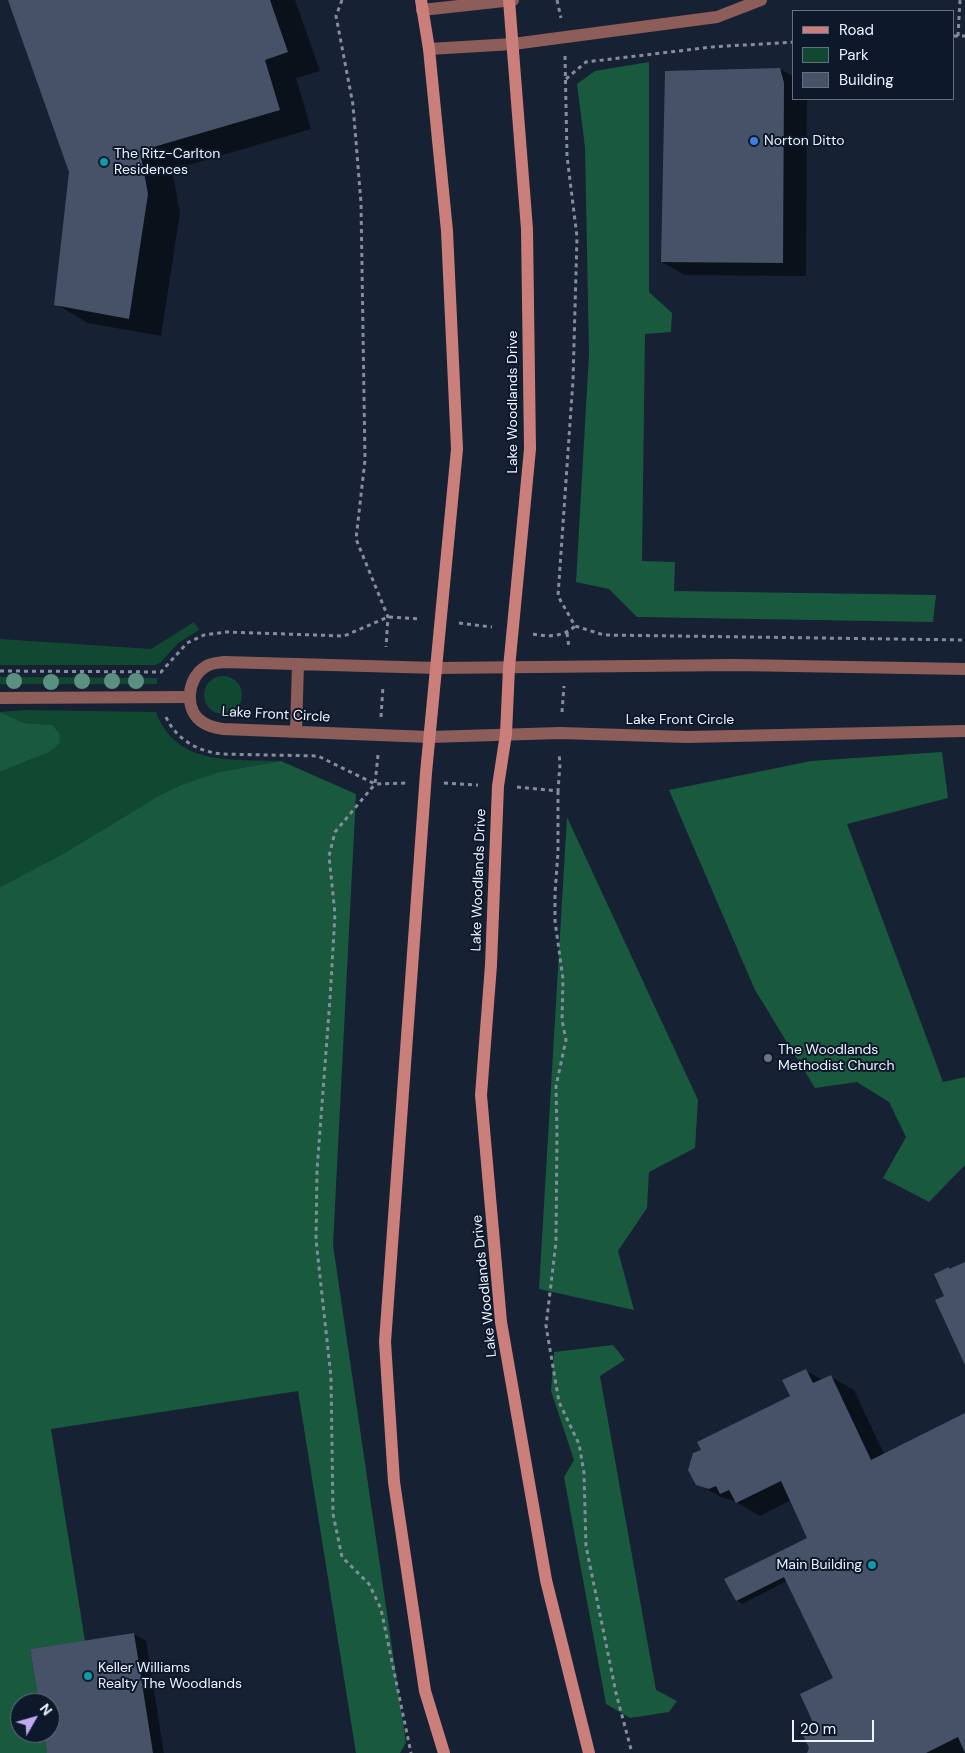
<!DOCTYPE html>
<style>
body{margin:0}
#map{position:relative;width:965px;height:1753px;overflow:hidden;background:#162134;font-family:"DM Sans",sans-serif}
canvas{display:block}
.legend{position:absolute;left:792px;top:10px;width:162px;height:90px;box-sizing:border-box;background:#0d182a;border:1px solid #67707f;margin:0;padding:6px 9px;list-style:none;font-size:15px;color:#edf3fe}
.legend li{display:flex;align-items:center;gap:10px;height:25px}
.legend b{width:25px;border:1px solid #67707f}
.north{position:absolute;left:10px;top:1693px;width:50px;height:50px;box-sizing:border-box;background:#0d182a;border:1px solid #67707f;border-radius:50%;rotate:52deg;font-size:14px;font-weight:700;line-height:20px;text-align:center;color:#edf3fe}
.north::after{content:'';display:block;margin:auto;width:18px;height:22px;background:#bea9f5;clip-path:polygon(50% 0,100% 100%,50% 72%,0 100%)}
.scale{position:absolute;left:792px;top:1720px;width:82px;height:22px;box-sizing:border-box;border:2px solid #edf3fe;border-top:0;padding-left:6px;font-size:15px;line-height:18px;white-space:nowrap;color:#edf3fe;-webkit-text-stroke:4px #0d182a;paint-order:stroke}
</style>
<div id="map">
<canvas width="965" height="1753"></canvas>
<ul class="legend">
<li><b style="height:6px;background:#ca7f7a"></b>Road</li>
<li><b style="height:14px;background:#114831"></b>Park</li>
<li><b style="height:14px;background:#455267"></b>Building</li>
</ul>
<div class="north">N</div>
<div class="scale">20 m</div>
</div>
<script>
const g = document.querySelector('canvas').getContext('2d');
g.lineJoin = 'round';
function fill(path, color) {
  g.fillStyle = color;
  g.fill(path, 'evenodd');
}
function strokePath(path, color, width, dash) {
  g.strokeStyle = color;
  g.lineWidth = width;
  g.lineCap = dash ? 'butt' : 'round';
  g.setLineDash(dash || []);
  g.stroke(path);
}
function drawText(font, color, halo, rows, align = 'center') {
  g.font = font + ' "DM Sans",sans-serif';
  g.lineWidth = 4;
  g.setLineDash([]);
  g.textBaseline = 'middle';
  g.strokeStyle = halo;
  g.fillStyle = color;
  for (const [text, x, y, turn = 0] of rows) {
    g.save();
    g.translate(x, y);
    g.rotate((+turn || 0) * Math.PI / 180);
    g.textAlign = isNaN(turn) ? turn : align;
    if (halo) g.strokeText(text, 0, 0);
    g.fillText(text, 0, 0);
    g.restore();
  }
}
fill(new Path2D(`
 M194 622 199 630 178 643 161 662 156 665H0V639L151 649Z
 M204 695a19 19 0 1 1 38 0a19 19 0 1 1-38 0Z
 M0 677 157 678V684H0Z
 M24 710 156 712C176 767 233 759 281 761L219 772 183 784 160 795 61 855 0 887V772L47 753 48 725 24 723 0 712Z`), '#114831');
fill(new Path2D(`
 M649 62V292L672 313 671 332 645 334 642 561 675 562 674 591 936 595 933 622 637 617 609 589 576 582 589 354 585 147 577 84 595 71Z
 M0 712 24 723 52 725 59 733 60 742 54 749 47 753 0 772Z
 M942 752 948 798 847 824 943 1082 965 1077V1165L929 1202 883 1178 906 1137 889 1102 857 1082 815 1088 755 990 669 790 811 761Z
 M281 761 356 794 333 1245 406 1743 400 1753H356L298 1391 51 1429 85 1641 30 1649 39 1703H20V1733H44L47 1753H0V887L61 855 160 795 183 784 219 772Z
 M567 817 698 1100 695 1148 649 1172 647 1208 618 1251 634 1310 539 1289Z
 M613 1345 625 1360 600 1376 656 1690 677 1701 669 1712 630 1718 606 1704 564 1477 574 1460 551 1391 554 1352Z`), '#19593e');
fill(new Path2D(`
 M9 0H295L320 71 296 78 311 129 172 170 180 213 161 336 88 323 56 304 70 172Z
 M780 69 794 77V99H807L806 276 685 275 662 262Z
 M806 1371 823 1380 831 1377 854 1390 884 1454 965 1415V1753H808L834 1678 787 1581 742 1604 737 1600 809 1539 791 1500 760 1516 734 1501 721 1497 697 1484 791 1397Z
 M134 1634 146 1641 164 1753H48L45 1733H50V1703H40Z`), '#0007');
fill(new Path2D(`
 M8 0H270L288 52 265 60 280 110 140 151 148 194 129 319 54 305 69 172Z
 M780 68 784 83 783 263 661 262 665 71Z
 M965 1262V1365L935 1300 944 1296 934 1274 949 1267V1269Z
 M806 1369 813 1383 831 1375 871 1460 965 1413V1753L958 1737 926 1753H807L809 1748 803 1735 816 1729 800 1694 833 1678 784 1577 736 1601 724 1579 807 1538 781 1481 736 1503 729 1490 720 1494 716 1486 709 1489 696 1485 688 1470 693 1453 701 1450 697 1442 790 1396 782 1380Z
 M134 1633 153 1753H47L44 1733H50V1703H39L30 1649Z`), '#455267');
strokePath(new Path2D(`
 M342 0 336 16 353 105 361 203 365 460 356 539 388 617 386 647
 M557 0 561 18
 M954 36H965
 M958 36 960 0
 M565 56 567 156 577 237 573 380 558 596 575 626 604 635 965 640
 M566 79 586 62 712 47 794 42
 M459 623 492 627
 M567 633 569 648
 M533 634C548 637 564 637 575 626
 M0 671 161 672 187 643 204 635 226 632 344 636 388 617 420 619
 M562 712 564 686
 M166 717C176 739 197 751 221 754L318 756 375 784 406 783
 M381 717 383 686
 M378 755 375 784 335 832 329 856 335 914 330 999 317 1170 316 1240 331 1377 333 1514 342 1557 369 1584 381 1609 411 1753
 M444 783 478 785
 M517 787 558 791 560 764 559 753
 M558 791V852L555 893V921L563 979 562 1020 566 1040 556 1086 557 1132 556 1242 546 1326 559 1402 579 1444 584 1473 586 1546 616 1693 632 1753`), '#858d9c', 3, [4, 4]);
strokePath(new Path2D(`
 M0 698 189 697`), '#8d5d5a', 12);
strokePath(new Path2D(`
 M422 10 513 0
 M429 49 513 44 717 17 761 0
 M965 669 736 665 437 668 224 662C217 663 210 663 205 667 186 679 184 712 204 723 210 727 217 728 223 729L430 737 560 733 687 737 965 731
 M296 732 298 664`), '#8d5d5a', 12);
strokePath(new Path2D(`
 M421 0 429 49 447 231 457 449 426 773 385 1342 394 1482 425 1691 444 1753
 M509 0 527 229 530 449 509 668 506 734 498 786 491 965 481 1095 501 1322 546 1580 589 1753`), '#ca7f7a', 12);
g.fillStyle = '#599080';
for (const [x, y] of [
 [14,681],
 [82,681],
 [112,681],
 [136,681],
 [51,682]
]) {
  g.beginPath();
  g.arc(x, y, 8, 0, 2 * Math.PI);
  g.fill();
}
for (const [x, y, r, color] of [
 [754,141,5,"#3f7fe0"],
 [104,162,5,"#0f9aa8"],
 [768,1058,5,"#6b7280"],
 [872,1565,5,"#0f9aa8"],
 [88,1676,5,"#0f9aa8"]
]) {
  const dot = new Path2D();
  dot.arc(x, y, r, 0, 2 * Math.PI);
  g.fillStyle = color;
  g.fill(dot);
  strokePath(dot, '#0d182a', 2);
}
drawText('14px', '#edf3fe', '#0d182a', [
 ["Norton Ditto",764,141],
 ["The Ritz-Carlton",114,154],
 ["Residences",114,170],
 ["The Woodlands",778,1050],
 ["Methodist Church",778,1066],
 ["Main Building",862,1565,"right"],
 ["Keller Williams",98,1668],
 ["Realty The Woodlands",98,1684]
], 'left');
drawText('14px', '#edf3fe', '#0d182a', [
 ["Lake Woodlands Drive",513,402,-90],
 ["Lake Front Circle",276,715,3],
 ["Lake Front Circle",680,720],
 ["Lake Woodlands Drive",479,880,-88],
 ["Lake Woodlands Drive",485,1286,-96]
]);
</script>
